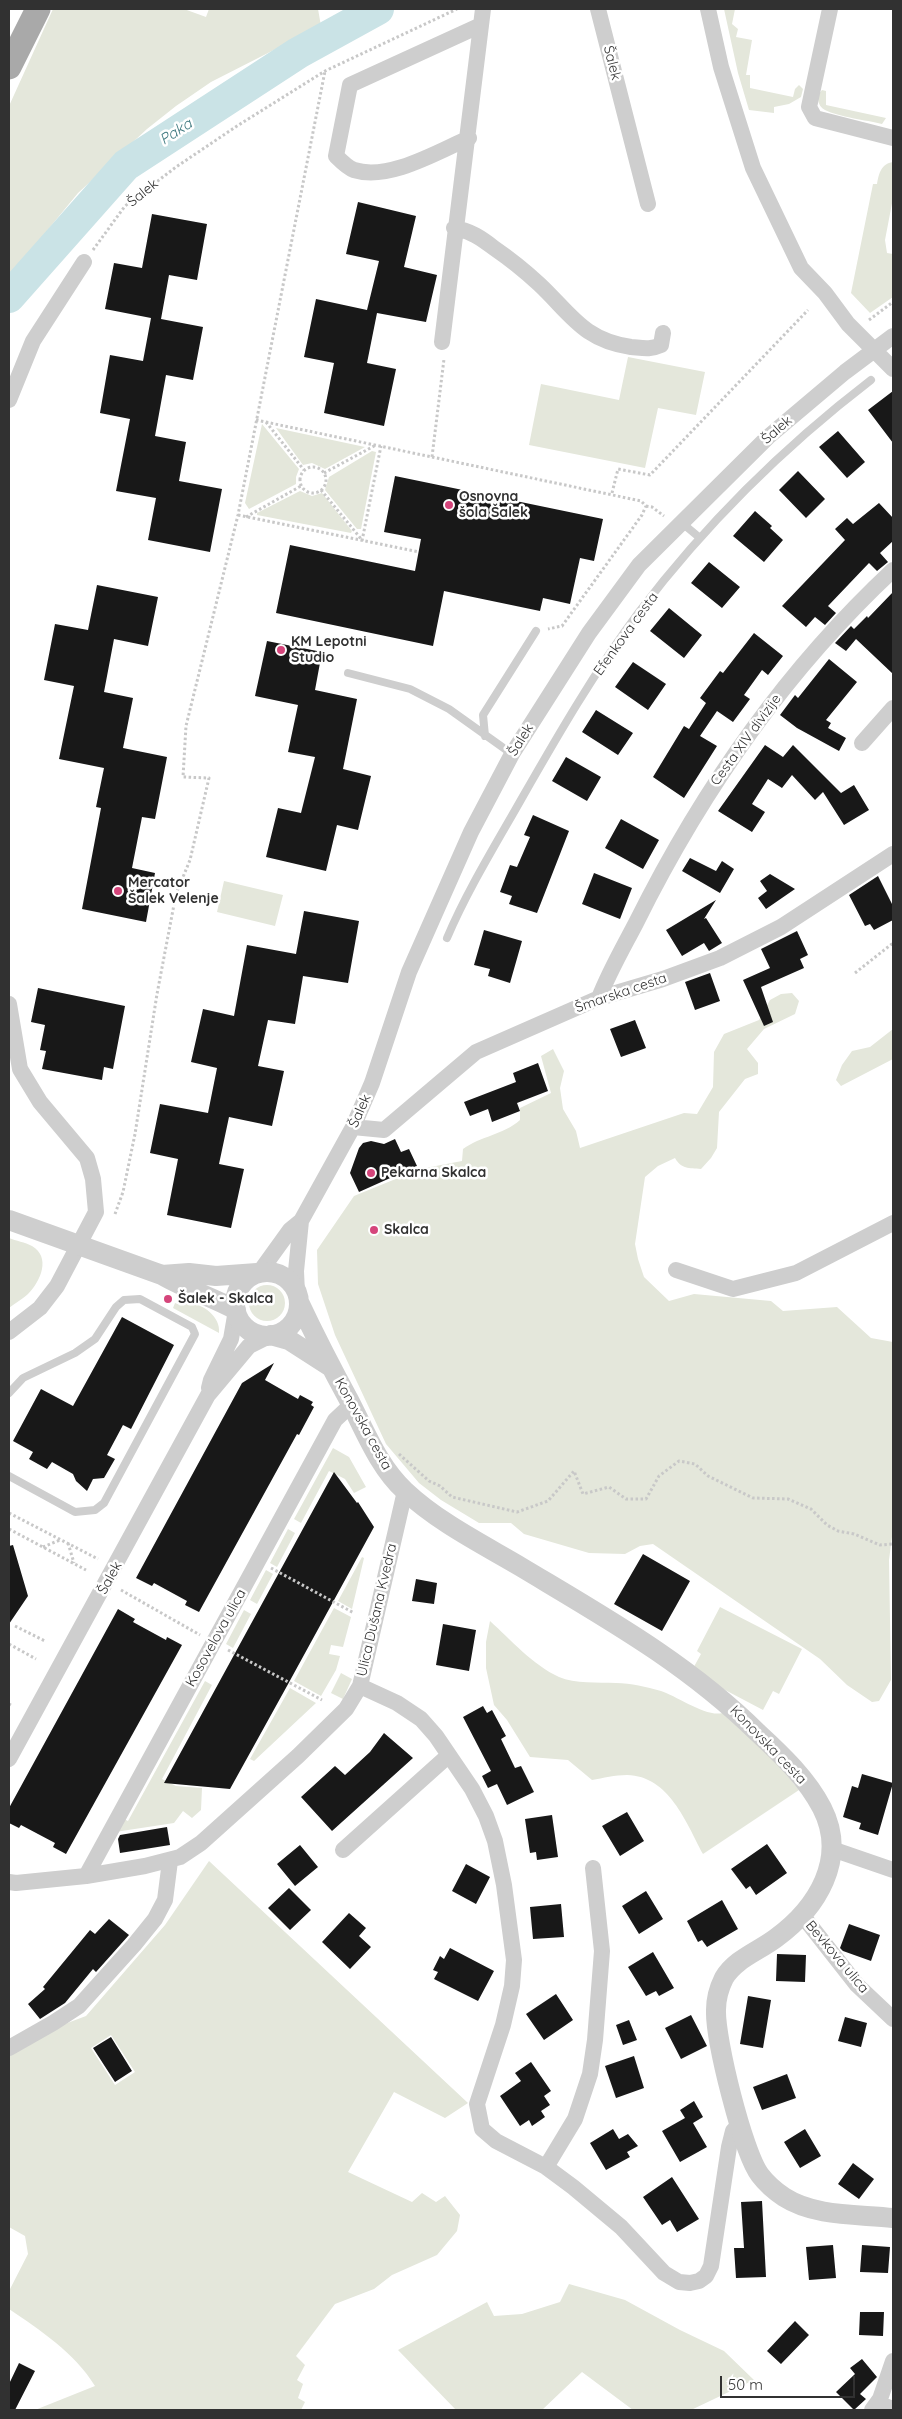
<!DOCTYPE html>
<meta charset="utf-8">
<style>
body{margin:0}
#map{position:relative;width:902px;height:2419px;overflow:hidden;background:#fff;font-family:Quicksand,sans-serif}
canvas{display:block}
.frame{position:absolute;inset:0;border:10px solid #313131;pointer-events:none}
.scale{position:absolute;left:720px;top:2376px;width:135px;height:22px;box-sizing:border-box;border:2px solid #313131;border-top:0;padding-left:6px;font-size:15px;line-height:18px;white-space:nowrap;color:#313131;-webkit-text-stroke:4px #fff;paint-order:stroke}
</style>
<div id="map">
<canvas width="902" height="2419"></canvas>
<div class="frame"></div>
<div class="scale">50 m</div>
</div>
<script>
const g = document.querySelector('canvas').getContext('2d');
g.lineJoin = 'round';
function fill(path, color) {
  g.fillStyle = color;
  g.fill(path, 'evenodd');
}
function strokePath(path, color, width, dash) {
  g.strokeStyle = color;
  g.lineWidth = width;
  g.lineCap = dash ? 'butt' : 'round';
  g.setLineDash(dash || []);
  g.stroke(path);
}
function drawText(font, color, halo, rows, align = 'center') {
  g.font = font + ' Quicksand,sans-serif';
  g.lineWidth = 5;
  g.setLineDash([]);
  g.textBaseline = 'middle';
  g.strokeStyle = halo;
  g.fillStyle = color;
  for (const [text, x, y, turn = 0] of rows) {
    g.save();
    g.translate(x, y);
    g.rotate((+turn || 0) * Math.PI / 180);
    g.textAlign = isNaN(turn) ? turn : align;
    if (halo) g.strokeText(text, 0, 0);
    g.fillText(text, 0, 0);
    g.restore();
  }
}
fill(new Path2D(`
 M53 9H184L206 17 209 9H318L321 26 211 82 176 106 147 129 78 193 9 277V106Z
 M724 9H735L732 24 738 29 736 37 752 40 746 75H750V88L793 97 795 89 799 85 803 89 801 97 789 104 774 107V113L749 110 738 73Z
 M822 90 826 91V105L886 118 882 124C866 120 839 117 825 110 817 106 816 95 822 90Z
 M893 162V198L885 240 887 253 893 254V297L870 313 851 293 873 184H877C879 173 881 164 893 162Z
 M628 357 705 372 696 415 658 408 645 468 529 445 541 384 619 400Z
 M262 424 299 469 296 477V484L249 509 245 503Z
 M276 428 365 447 325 469 312 463 303 465Z
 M372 451 376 452 361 529H357L325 490 329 477Z
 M300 491 312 496 322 493 352 531 351 533 257 515V513Z
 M224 881 283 895 275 926 217 912Z
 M792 993 799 1001 795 1014 764 1029 747 1049 758 1063V1074L745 1079 719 1112 717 1148 711 1158 701 1169C689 1168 681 1169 675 1158L658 1166 645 1177 635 1244 638 1259 644 1277 669 1301 694 1294 771 1301 783 1311 837 1307 871 1338 893 1342V1529L889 1560 891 1680 879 1701 872 1702 847 1685 820 1659 653 1544 640 1546 625 1554 589 1553 524 1534 511 1523H479L441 1500 419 1483 386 1444 335 1335 318 1284 317 1250 354 1196 420 1169 462 1161 463 1149C481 1136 503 1135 520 1120V1108L551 1093 541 1056 553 1049 564 1071 560 1088 563 1109 576 1131 580 1148 684 1113 697 1114 713 1087 714 1052 724 1034 759 1020 770 1000 781 994Z
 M893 1029V1059L841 1086 836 1080 842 1065 852 1051 870 1047Z
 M9 1238C16 1241 25 1242 32 1246 51 1257 41 1281 28 1294 23 1299 15 1303 9 1308Z
 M249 1303a18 18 0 1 1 36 0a18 18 0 1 1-36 0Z
 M175 1303C180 1305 181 1304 187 1303 203 1303 221 1317 219 1333L173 1308Z
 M333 1448 349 1457 366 1487 354 1493 345 1479 329 1471 301 1523 294 1519Z
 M288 1529 295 1533 277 1567 270 1563Z
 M362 1557 364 1558 352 1609 338 1601Z
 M266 1570 273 1574 257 1604 250 1600Z
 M720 1607 802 1649 779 1694 773 1691 763 1710 691 1672 701 1654 697 1651Z
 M334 1608 351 1617 343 1647 331 1645 329 1654 340 1656 336 1670 321 1696 294 1681Z
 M244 1610 251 1614 233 1648 226 1644Z
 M490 1621C511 1640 533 1665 559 1677 575 1684 598 1682 616 1683 631 1683 646 1687 661 1691 677 1696 710 1720 725 1712L780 1767 799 1790 703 1854C686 1822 669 1776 627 1775 615 1775 603 1778 592 1780L568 1760 530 1757 507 1720 494 1705 486 1668V1642Z
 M341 1673 352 1679 343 1699 331 1693Z
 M205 1681 212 1685 162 1779 176 1786 202 1788 201 1810 192 1818 183 1811 174 1823 115 1832 122 1818 128 1821Z
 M290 1688 316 1703 254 1761 250 1759Z
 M209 1861 468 2103 445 2118 394 2092 348 2172 412 2202 422 2193 436 2202 445 2196 460 2215 457 2231 437 2255 392 2275 374 2289 335 2304 296 2356 305 2365 297 2380 303 2384 298 2398 305 2402 301 2410H35L95 2386C75 2353 40 2330 9 2309V2291L28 2254 25 2236 9 2227V2053L54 2028 86 2016 165 1925ZM111 2035 135 2072 115 2085 91 2048Z
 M569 2284 625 2300 680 2330 724 2351 754 2380 691 2410H633L582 2372 542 2410H456L398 2350 487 2302 494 2316 522 2314 560 2302Z`), '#e4e7db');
strokePath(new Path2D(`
 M9 297 126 165 298 53 378 9`), '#cae3e6', 32);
fill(new Path2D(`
 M358 202 416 216 404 267 437 275 426 322 377 313 367 363 396 369 384 426 324 413 334 363 304 357 316 299 367 310 379 261 346 254Z
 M152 214 207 224 197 280 169 275 161 319 203 327 193 380 166 375 155 436 186 442 179 481 222 489 210 552 148 540 156 498 116 491 130 419 100 413 110 355 143 361 151 318 105 309 114 263 142 268Z
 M893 391V443L868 410Z
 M838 431 865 462 847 478 819 447Z
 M798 471 825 499 806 518 779 490Z
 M395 476 603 519 594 561 580 558 570 604 543 598 540 611 444 591 433 646 276 613 290 545 415 571 421 539 384 532Z
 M879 503 893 518V541L880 553 888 562 877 571 869 563 828 606 836 613 825 625 815 617 806 627 782 606 845 540 835 529 847 518 853 524Z
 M755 511 772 526 770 528 783 540 764 562 733 536Z
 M709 562 740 587 722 608 691 583Z
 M97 585 158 597 148 646 114 639 104 692 133 698 123 748 167 757 155 819 142 817 132 868 155 873 146 922 82 909 101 808 96 807 104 768 59 759 74 686 44 680 55 624 88 630Z
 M893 592V674L856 639 846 651 835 643 851 626 854 629 867 616 868 618Z
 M669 608 702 635 684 658 650 631Z
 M754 633 783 656 768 675 762 670 744 695 750 699 733 722 717 711 700 736 717 746 684 798 653 777 684 726 689 729 706 703 700 698 720 671 723 673Z
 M267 641 322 652 315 690 357 699 343 769 371 776 358 830 337 825 326 871 266 857 278 808 301 813 315 757 288 752 298 705 255 696Z
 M829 659 857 682 826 720 831 723 828 728 846 738 839 751 797 728 780 715 795 695 798 698Z
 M633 662 666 684 648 710 615 687Z
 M596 710 633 733 618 755 582 732Z
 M765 745 783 757 793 745 841 793 854 785 869 810 844 825 823 792 815 800 792 775 782 788 768 779 752 804 765 812 752 832 718 811Z
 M566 757 601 777 587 801 552 781Z
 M533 815 569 831 537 913 509 904 512 896 500 892 510 865 517 867 530 837 524 835Z
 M621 819 659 840 643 869 605 848Z
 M690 858 716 871 722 861 734 869 720 893 682 871Z
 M594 873 632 888 620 919 582 904Z
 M770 874 795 889 766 909 758 898 767 891 760 881Z
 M878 876 893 906V920L874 930 870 924 865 926 849 895Z
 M716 900 704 919 706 918 722 943 709 951 704 943 682 956 666 930Z
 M304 911 359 921 348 983 303 976 295 1024 268 1020 258 1066 284 1071 272 1126 229 1117 219 1164 244 1169 231 1228 167 1215 178 1159 150 1153 160 1104 208 1113 217 1068 191 1062 203 1009 234 1016 247 945 296 954Z
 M484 930 522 941 510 983 488 976 490 969 474 965Z
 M797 931 808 955 800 959 804 968 761 987 773 1022 764 1026 743 980 770 968 761 949Z
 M710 973 720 1001 695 1010 685 982Z
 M38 988 125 1006 113 1069 104 1067 102 1080 42 1069 46 1051 40 1050 45 1025 31 1022Z
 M635 1020 646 1048 621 1057 610 1029Z
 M538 1063 548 1091 517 1103 520 1111 492 1122 488 1109 470 1116 464 1102 516 1082 513 1073Z
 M395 1139 401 1152 409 1149 417 1166 359 1192 350 1173 359 1148 363 1143 371 1141 384 1144Z
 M122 1317 174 1345 131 1429 123 1425 107 1455 115 1459 104 1478 93 1479 87 1491 76 1481 73 1474 52 1462 47 1469 29 1459 33 1452 13 1441 41 1389 73 1406Z
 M274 1363 265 1380 298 1399 300 1395 313 1402 311 1405 314 1407 299 1435 297 1434 199 1612 185 1605 187 1601 154 1583 152 1586 136 1578 242 1383Z
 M334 1472 357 1503 358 1502 374 1527 287 1686 230 1789 164 1783Z
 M13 1545 28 1596 9 1624V1546Z
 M643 1554 690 1581 662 1631 614 1604Z
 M416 1579 437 1583 434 1604 412 1601Z
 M118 1609 135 1619 133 1622 166 1640 167 1637 182 1645 66 1854 53 1847 55 1843 21 1825 19 1828 9 1823V1808Z
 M443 1624 476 1630 469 1671 436 1665Z
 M483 1706 487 1713 492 1710 506 1736 501 1739 515 1768 521 1766 534 1792 507 1805 497 1784 488 1788 482 1776 491 1771 463 1717Z
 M384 1733 413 1758 332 1831 301 1797 335 1766 345 1775 370 1752Z
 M862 1774 893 1783 878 1835 859 1829 861 1823 843 1817 852 1786 858 1788Z
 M627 1812 644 1841 620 1856 602 1826Z
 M552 1815 558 1857 537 1860 536 1852 530 1853 525 1819Z
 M167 1827 170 1845 120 1853 118 1839 120 1835Z
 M767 1844 787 1873 756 1895 750 1886 746 1889 731 1869Z
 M300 1845 318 1867 295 1886 277 1864Z
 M466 1864 490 1877 476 1904 452 1891Z
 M289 1888 311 1910 290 1930 268 1908Z
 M646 1891 663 1919 639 1934 622 1906Z
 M722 1900 738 1929 707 1947 702 1940 698 1942 687 1921Z
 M561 1904 564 1937 533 1939 530 1907Z
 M349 1913 366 1928 359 1936 371 1947 350 1969 322 1942Z
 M109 1919 129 1935 96 1972 93 1969 65 2003 40 2019 28 2004 45 1989 43 1987 90 1930 95 1934Z
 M849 1924 880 1935 871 1961 843 1951 840 1948Z
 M450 1948 494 1971 478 2001 434 1979 438 1972 433 1970 440 1956 444 1959Z
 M653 1952 674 1988 659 1996 656 1991 646 1996 628 1967Z
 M777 1954 806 1955 805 1982 776 1981Z
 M556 1994 573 2020 544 2040 526 2014Z
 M748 1996 771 2000 763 2048 740 2044Z
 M691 2015 707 2046 681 2059 665 2028Z
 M845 2017 867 2023 861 2047 838 2041Z
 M629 2020 637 2040 623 2045 616 2025Z
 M111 2037 132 2071 115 2082 93 2048Z
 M634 2056 644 2088 616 2098 605 2066Z
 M531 2062 551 2091 544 2096 550 2105 541 2111 545 2117 532 2126 529 2120 520 2126 500 2096 521 2081 515 2073Z
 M787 2074 796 2098 762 2110 753 2087Z
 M694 2101 703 2117 693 2123 707 2147 680 2162 662 2131 685 2118 680 2110Z
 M613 2129 619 2139 628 2134 638 2146 627 2152 630 2157 606 2170 590 2143Z
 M805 2129 821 2156 800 2168 784 2142Z
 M853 2163 874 2179 859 2199 838 2184Z
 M672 2177 699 2219 677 2232 670 2220 662 2225 643 2197Z
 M762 2201 766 2277 736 2278 734 2248H744L741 2202Z
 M833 2245 836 2278 809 2280 806 2247Z
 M862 2245 890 2247 888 2273 860 2272Z
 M860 2312H884L883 2336 859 2335Z
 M795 2321 809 2335 781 2364 767 2351Z
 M862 2359 877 2377 860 2394 866 2399 854 2410 836 2392 855 2374 850 2368Z
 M19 2363 35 2371 15 2410H9V2384Z`), '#181818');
strokePath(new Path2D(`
 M93 250 125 206 176 167 237 126 325 71 457 9
 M869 320 893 302
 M256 420 432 457 444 359
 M266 422 304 470
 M432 457 641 501 646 506 642 515 562 626 548 629
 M300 480a13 13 0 1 1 26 0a13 13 0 1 1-26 0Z
 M324 473 376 445
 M321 490 362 540
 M612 493 618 469 650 475 808 310
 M646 506 652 507 664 516
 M238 515 419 552
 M246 517 301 486
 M362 541 381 446
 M855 973 893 943
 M115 1214 123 1192 135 1134 157 994 176 894 190 860 209 778 183 777 186 726 238 515 325 71
 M399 1454 429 1481 440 1486 452 1497 517 1512 548 1501 574 1471 583 1494 609 1487 626 1499H646L659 1476 679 1461 695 1464 708 1476 753 1498 788 1499 811 1509 827 1525 838 1531 854 1534 880 1545 893 1544
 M9 1513 98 1559
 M9 1529 86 1570
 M68 1543 74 1563
 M43 1547 60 1540
 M271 1568 354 1613
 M121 1590 200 1635
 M15 1626 45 1641
 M9 1644 36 1659
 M228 1650 322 1700
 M9 1704 11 1705`), '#c8c8c8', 3, [2.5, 2.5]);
strokePath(new Path2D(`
 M682 523 700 538
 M348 673 410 689 449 709 512 754
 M485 736 483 715 536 631
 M447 938C468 889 496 844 522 798 558 735 595 671 639 612 705 525 785 446 871 380
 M9 1393 23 1378 75 1353 95 1339 116 1307 124 1300 140 1299 192 1327 195 1334 104 1503 95 1510 75 1512 9 1476`), '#cecece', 8);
strokePath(new Path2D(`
 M598 9 648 204
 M708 9 721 67 753 168 801 268 825 293 848 324 893 369
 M830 9 809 107 815 118 893 138
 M469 138C437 152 389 181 354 170 348 168 341 161 336 156L350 85 481 25
 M454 228C471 231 481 238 494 248 510 259 525 271 539 284 571 314 583 340 631 347 643 348 650 350 661 345L663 333
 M442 342 483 9
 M9 400 33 341 84 262
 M862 743 893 708
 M599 998C609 972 623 948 636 923 701 792 786 670 893 570
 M9 1004 20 1069 40 1102 87 1158 93 1179 96 1212 57 1286 40 1308 9 1332
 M353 1127 384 1130 476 1052 599 998 663 979 720 958 781 927 893 854
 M676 1270 733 1289 796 1273 893 1223
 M259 1273 290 1230 301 1221 353 1127 372 1083 409 972 471 832 512 754 589 633 639 565 768 437 845 372 893 336
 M297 1293 296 1271 301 1221
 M209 1388 211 1380 231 1339 236 1310
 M360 1686 397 1703 421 1719 436 1736 472 1789 486 1816 495 1841 504 1885 514 1960 512 1986 503 2025 477 2104 482 2129 496 2141 546 2167 573 2187 621 2227 664 2273 679 2282 690 2283 699 2281 706 2276 711 2266 729 2147 733 2131 740 2124
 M9 1759 208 1395 249 1346 271 1335
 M832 1849 893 1870
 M343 1850 449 1755
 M86 1876 335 1420 351 1405
 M9 1882 16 1883 86 1876 145 1866 180 1857 201 1843 298 1756 346 1709 360 1686 405 1491
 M802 1915 857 1985 893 2019
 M9 2048 53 2023 79 2006 134 1945 155 1919 165 1900 170 1861
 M546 2167 575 2119 590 2074 595 2040 602 1951 593 1868
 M877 2403 893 2409
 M872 2410 880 2399 893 2361`), '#cecece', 16);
strokePath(new Path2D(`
 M9 1220 162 1275C186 1289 212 1297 236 1310
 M235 1304a32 32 0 1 1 64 0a32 32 0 1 1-64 0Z
 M162 1275 189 1273 216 1276 257 1273
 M299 1302C315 1336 332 1369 350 1402 366 1433 379 1467 405 1491 438 1522 482 1544 521 1567 606 1618 687 1663 758 1733 782 1755 807 1779 822 1808 848 1859 817 1908 776 1938 759 1951 735 1959 724 1978 719 1988 716 1999 716 2010 715 2039 743 2153 760 2175 766 2183 775 2191 784 2197 815 2217 858 2214 893 2218
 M271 1335 289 1340 331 1367`), '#cecece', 20);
strokePath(new Path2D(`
 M9 67 38 9`), '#a9a9a9', 25);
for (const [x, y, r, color] of [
 [449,505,5,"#d5457b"],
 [281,650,5,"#d5457b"],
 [118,891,5,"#d5457b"],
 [371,1173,5,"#d5457b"],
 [374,1230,5,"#d5457b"],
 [168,1299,5,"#d5457b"]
]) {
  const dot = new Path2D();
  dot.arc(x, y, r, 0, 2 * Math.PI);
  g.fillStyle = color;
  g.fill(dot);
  strokePath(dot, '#fff', 2);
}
drawText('14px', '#313131', '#fff', [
 ["Šalek",612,63,76],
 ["Šalek",143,193,-39],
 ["Šalek",777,430,-41],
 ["Efenkova cesta",626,634,-54],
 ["Šalek",521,740,-58],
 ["Cesta XIV divizije",746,740,-54],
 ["Šmarska cesta",621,993,-19],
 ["Šalek",360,1111,-66],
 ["Konovska cesta",363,1424,61],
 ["Šalek",110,1578,-61],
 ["Ulica Dušana Kvedra",377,1610,-77],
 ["Kosovelova ulica",216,1638,-61],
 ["Konovska cesta",768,1745,46],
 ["Bevkova ulica",837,1957,50]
]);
drawText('bold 14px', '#313131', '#fff', [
 ["Osnovna",459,497],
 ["šola Šalek",459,513],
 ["KM Lepotni",291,642],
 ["Studio",291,658],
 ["Mercator",128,883],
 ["Šalek Velenje",128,899],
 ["Pekarna Skalca",381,1173],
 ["Skalca",384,1230],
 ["Šalek - Skalca",178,1299]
], 'left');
drawText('italic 15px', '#417a80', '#fff', [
 ["Paka",176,132,-33]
]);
</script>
